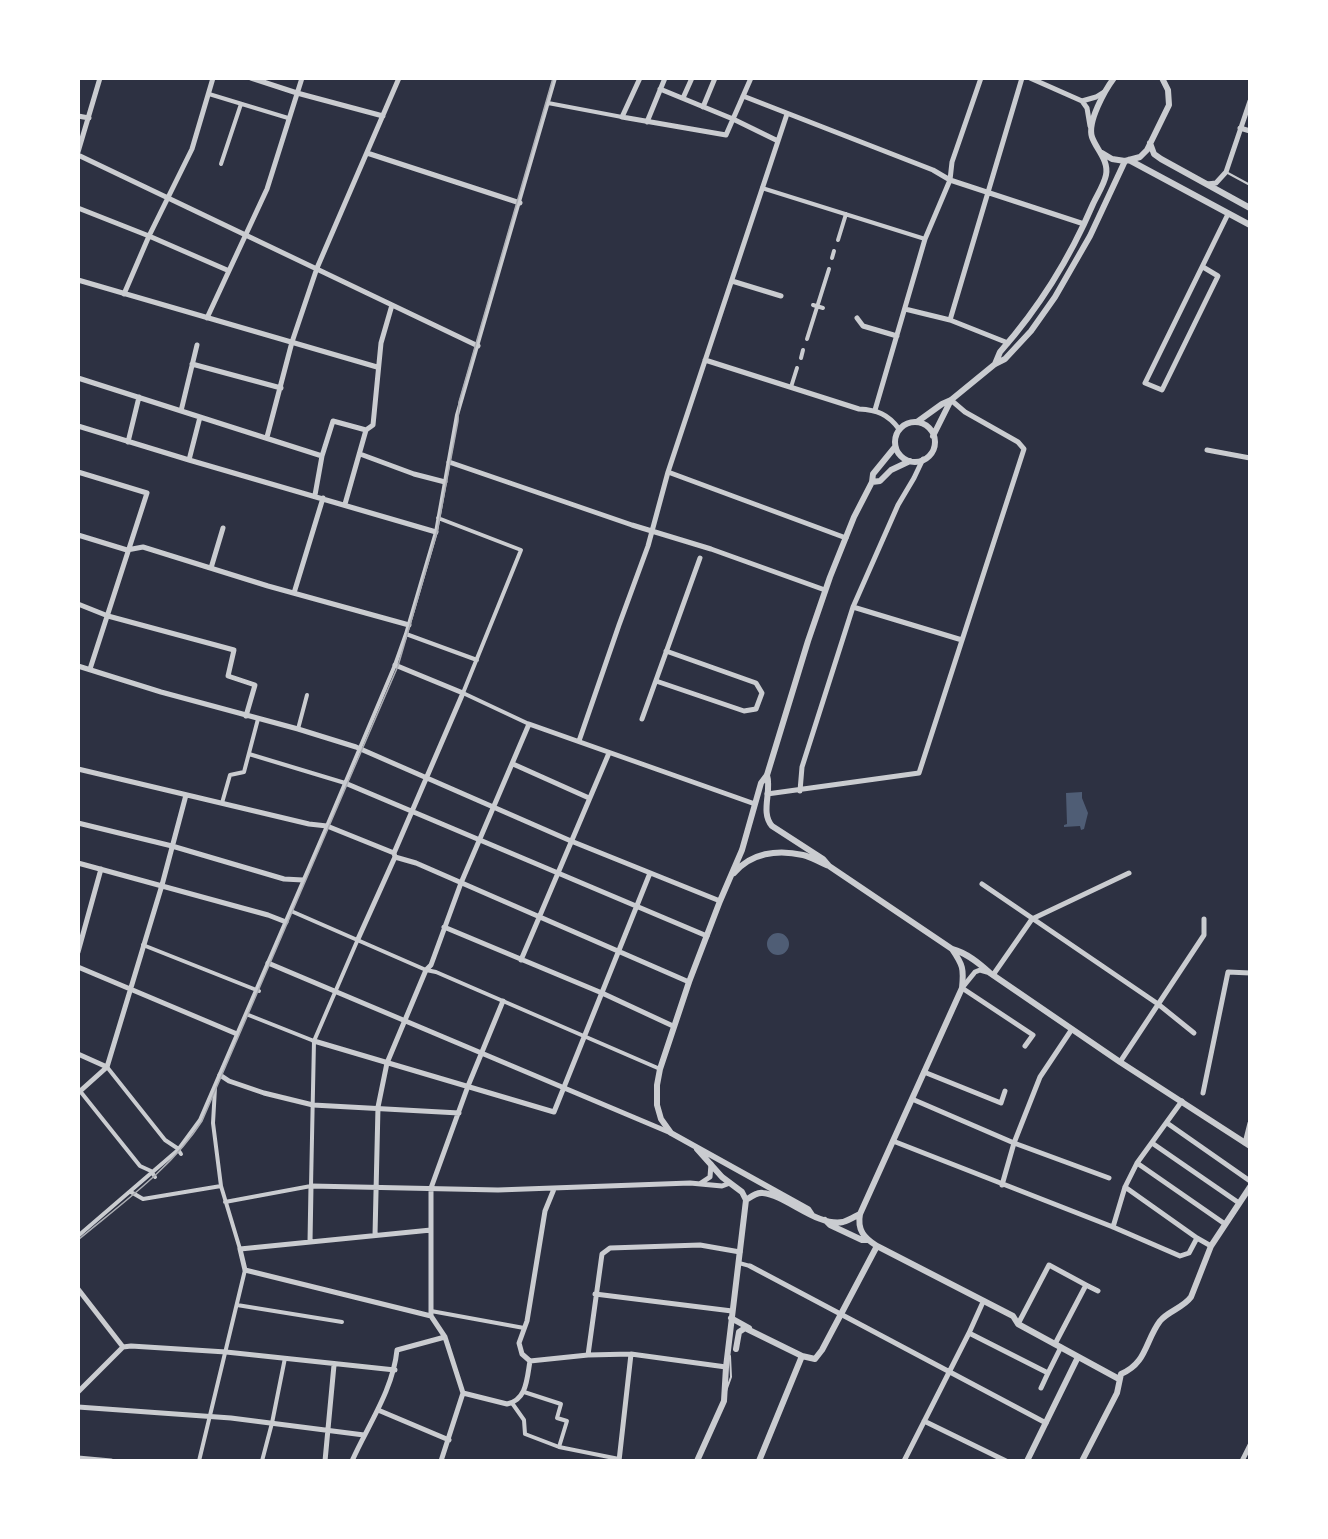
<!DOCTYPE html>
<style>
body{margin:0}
#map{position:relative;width:1328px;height:1539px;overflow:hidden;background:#2d3142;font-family:"Exo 2",sans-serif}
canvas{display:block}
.frame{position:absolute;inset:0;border:80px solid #fff;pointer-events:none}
</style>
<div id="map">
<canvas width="1328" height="1539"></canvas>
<div class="frame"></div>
</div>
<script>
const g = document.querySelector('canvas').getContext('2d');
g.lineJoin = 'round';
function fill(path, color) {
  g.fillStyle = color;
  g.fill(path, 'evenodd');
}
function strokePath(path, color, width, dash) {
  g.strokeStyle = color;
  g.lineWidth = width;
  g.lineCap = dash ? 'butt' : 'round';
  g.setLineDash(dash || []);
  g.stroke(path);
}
fill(new Path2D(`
 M1082 792V798L1088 813 1084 829 1081 830 1080 826 1064 827V825L1067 824 1066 793Z
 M767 944a11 11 0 1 1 22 0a11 11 0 1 1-22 0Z`), '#4f5d75');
strokePath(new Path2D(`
 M1226 172 1250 185
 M726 1391 731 1377 730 1356`), '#caccd0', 2);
strokePath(new Path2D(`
 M209 94 288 118
 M548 103 622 117
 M221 164 241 104
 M762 188 925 239
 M838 240 846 214
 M832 258 834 251
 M813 305 823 308
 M807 339 829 269
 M801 358 803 350
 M791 387 797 368
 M438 518 521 550 463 693 529 724
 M406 634 477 660
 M298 729 307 695
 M249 754 345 783
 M222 803 230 775 244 772 258 719
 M291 911 426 970 436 972 660 1069
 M143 945 259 991
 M246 1014 314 1041
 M107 1067 165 1140 177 1148 181 1154
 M80 1091 140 1166 151 1171 155 1177
 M221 1186 240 1249
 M131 1192 143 1199 221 1186 213 1123 215 1088
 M225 1202 311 1186 314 1041 358 939
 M78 1236 178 1150 200 1120 327 826 395 665 406 634 436 532 457 415 555 78
 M739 1263 750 1266
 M237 1305 342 1322
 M431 1311 524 1328
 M524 1392 561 1404 557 1418 567 1421 559 1447 619 1459
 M512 1403 524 1420 525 1434 559 1447
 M199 1461 245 1270
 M262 1461 272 1423 285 1358`), '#caccd0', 4);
strokePath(new Path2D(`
 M251 78 297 93 383 116
 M640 78 622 117 726 135 733 119 660 89
 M751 78 733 119 778 141
 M1030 78 1082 101 1087 108 1090 126
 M743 96 933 170 950 180 1084 224
 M683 98 692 78
 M1082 101 1096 97 1104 92
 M703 107 715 78
 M78 116 89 118
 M647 122 665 78
 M1240 128 1250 131
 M78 152 100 78
 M367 153 520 203
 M78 155 478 346
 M1207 184 1216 183 1226 172 1250 101
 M78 208 149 236 227 270
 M1203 267 1218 276 1162 390 1145 383 1228 214
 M78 280 377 367
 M732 281 781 296
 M124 294 149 236 192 149 213 78
 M905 309 950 320 1008 343
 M207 318 267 189 302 78
 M857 318 863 326 897 336
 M950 320 1022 78
 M705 360 859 409C877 410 888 414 899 429
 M192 364 281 388
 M78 378 322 456
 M875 410 925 239 950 180 952 162 981 78
 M181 411 197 345
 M78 426 189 460 436 532
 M366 430 373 425 381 343 392 305
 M267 437 292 342 317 268 399 78
 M128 442 139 397
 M1207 450 1250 458
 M360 454 414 474 445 482
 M189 460 200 417
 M449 462 632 525 711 549 825 590
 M78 472 147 493 90 669
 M668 472 846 538
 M315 495 322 456 333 421 366 430 345 504
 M78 535 127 550 143 547 268 586 409 625
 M211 568 223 528
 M294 593 323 498
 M78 604 108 616 234 650 228 676 255 685 246 716
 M853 607 962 640
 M78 666 161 692 298 729 356 747 571 841 720 901
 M656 681 744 711 756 709 762 693 756 683 666 651
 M642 719 700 558
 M579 741 619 625 648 546 668 472 787 114
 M513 764 589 798
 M78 769 309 824 327 826 394 853 395 857 416 863 689 982
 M345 783 707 936
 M800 791 802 767 853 607 898 505 914 478 923 459
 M767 794 919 773 1024 449 1018 442 965 412 951 400
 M78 823 172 846 284 879 303 880
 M394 853 463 693 395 665
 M78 863 268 915 286 922
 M982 884 1158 1004 1194 1033
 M444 927 602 993 673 1026
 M358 939 395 857
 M78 952 101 869
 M521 960 609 753
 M268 963 671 1133
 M78 967 237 1034
 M987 972 980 970 975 972 962 988 1033 1035 1025 1046
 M993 975 1032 919 1129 873
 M314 1041 554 1112 650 873
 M78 1054 107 1067
 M1120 1062 1204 935V919
 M924 1072 1001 1103 1005 1091
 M220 1075 229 1081 264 1093 313 1105 459 1113
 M78 1093 107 1067 162 885 186 795
 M1203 1093 1228 972 1250 973
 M912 1099 1014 1143 1109 1178
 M1167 1123 1250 1181
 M893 1141 1113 1227 1180 1256 1189 1253 1197 1238 1211 1246
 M1152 1143 1239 1203
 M1245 1143 1250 1123
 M1137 1163 1225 1224
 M701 1183 710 1177 711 1164
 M1002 1185 1014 1143 1040 1077 1072 1029
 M1125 1187 1197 1238
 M1113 1227 1125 1187 1137 1163 1182 1101
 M431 1230 240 1249 245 1270 431 1316
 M375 1235 378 1107 387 1063 426 970 431 965 461 883 529 724 755 804
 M310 1242 311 1186 498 1190 690 1183 722 1186 730 1183
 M750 1266 1046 1423
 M1086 1285 1098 1291
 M78 1289 123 1347
 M595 1294 732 1311
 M431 1316V1188L468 1086 503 1001
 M431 1316 445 1337 463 1393
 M1018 1324 1049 1265 1086 1285 1055 1344
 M969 1333 1048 1373 1061 1347
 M588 1355 602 1254 610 1248 700 1245 740 1252
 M530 1361 522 1354 519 1343 527 1321 545 1211 554 1189
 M1041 1388 1048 1373
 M78 1392 123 1347 131 1346 226 1352 395 1370
 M463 1393 507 1404C527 1400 527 1378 530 1361L588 1355 631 1354 726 1367
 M78 1407 231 1418 364 1435
 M378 1410 449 1440
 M924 1421 1006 1461
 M78 1458 111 1461
 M325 1461 334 1365
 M352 1461C368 1425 393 1390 397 1350L445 1337
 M441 1461 463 1393
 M619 1461 631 1354
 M904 1461 969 1333 983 1302
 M1242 1461 1250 1445`), '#caccd0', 5);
strokePath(new Path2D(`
 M1150 143 1154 154 1161 159 1250 208
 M1102 153 1112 159 1125 161 1140 157 1147 150 1169 105 1168 90 1162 78
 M1129 160 1250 225
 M995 364 1000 352C1038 309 1070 258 1093 204 1097 195 1104 185 1106 175 1109 160 1096 149 1092 137 1087 122 1105 90 1114 78
 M917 422 942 404 951 400 995 364 1005 359 1031 331 1055 297 1090 236 1125 161
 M895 442a20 20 0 1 1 40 0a20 20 0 1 1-40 0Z
 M933 436 951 400
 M872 482 880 481 891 470 910 461
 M767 775C772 792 760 812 772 826L823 859 829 866 952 949C967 953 979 963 990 973L1120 1062 1250 1146
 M734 873C751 853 777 849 803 855 812 857 820 863 829 866
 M952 949C963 965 964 969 962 988L860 1214C857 1230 864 1238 877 1246L1013 1316 1018 1324 1119 1379
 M697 1149 722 1177 742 1192 746 1200
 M746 1200C752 1196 757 1192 763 1193 786 1195 817 1227 843 1222 849 1220 854 1217 860 1214
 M812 1215 808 1209 671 1133 661 1119 657 1105V1085L660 1069 689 982 720 901 742 850 761 783 767 775 808 641 830 577 854 517 872 482 873 474 895 447
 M825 1220 830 1225 862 1240H867
 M731 1318 749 1328
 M736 1349 739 1332 745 1328 802 1356 815 1359 822 1350 877 1246
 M697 1461 724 1401 726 1367 746 1200
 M759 1461 802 1356
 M1027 1461 1078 1357
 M1082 1461 1117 1393 1121 1374C1147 1363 1145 1341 1160 1321 1168 1311 1183 1308 1191 1297L1211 1246 1250 1187`), '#caccd0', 6);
strokePath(new Path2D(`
 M78 1240C121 1204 172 1168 202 1121L398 666 437 532 458 421 459 402 553 78`), '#abadb3', 1.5);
</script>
